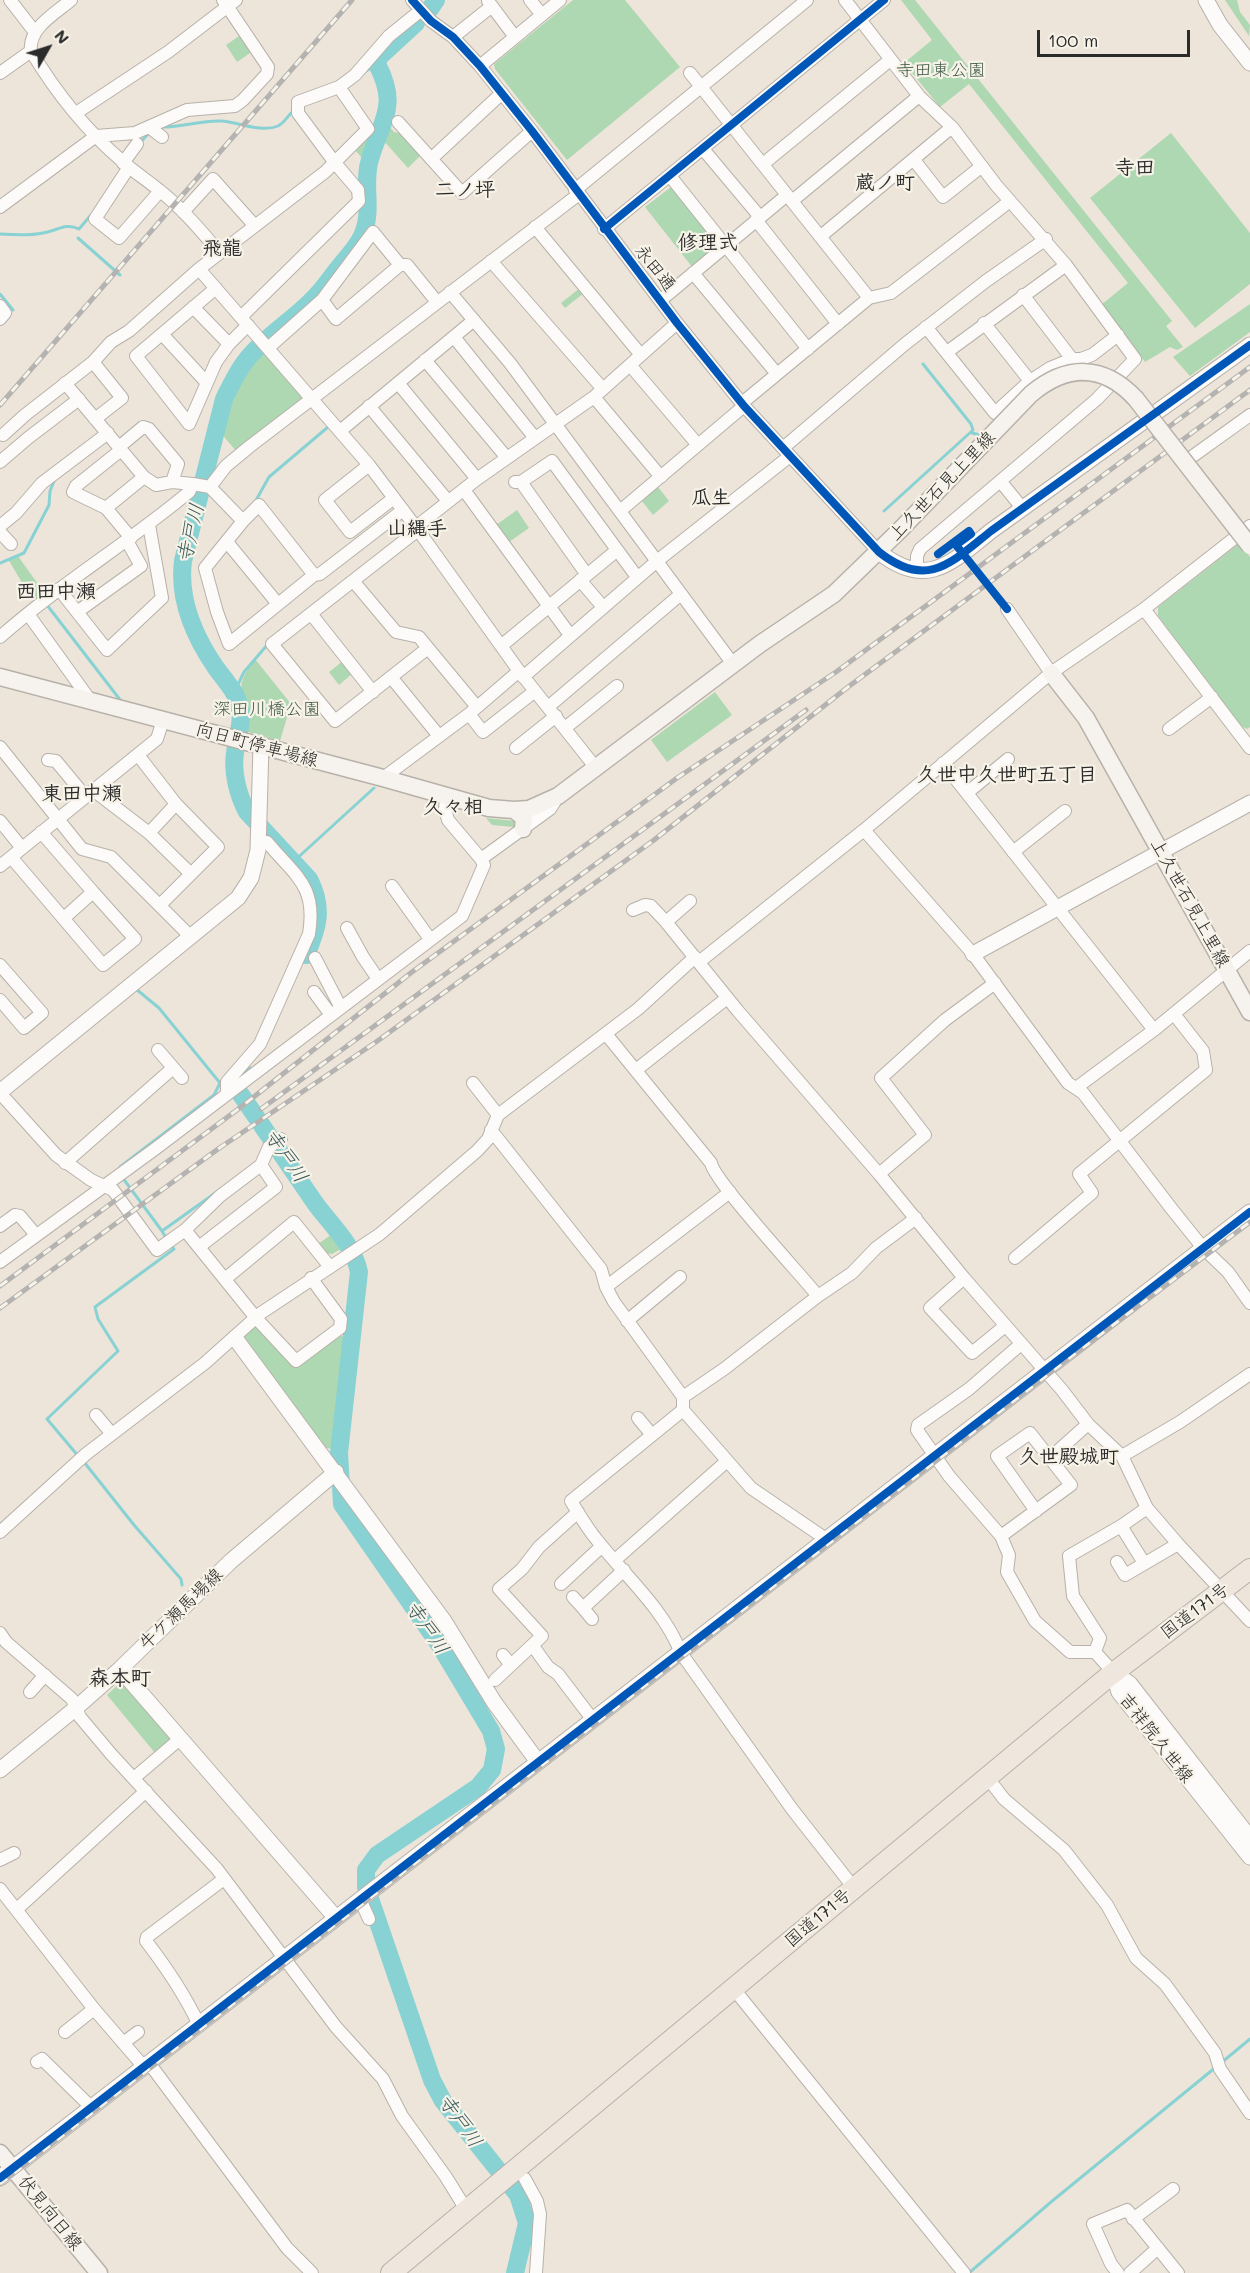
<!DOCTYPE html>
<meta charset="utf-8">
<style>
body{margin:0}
#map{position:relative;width:1250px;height:2273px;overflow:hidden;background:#ede5d9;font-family:Mali,sans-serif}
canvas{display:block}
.north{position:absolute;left:18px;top:18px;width:60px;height:60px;-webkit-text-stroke:4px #f7f3e8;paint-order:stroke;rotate:51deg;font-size:16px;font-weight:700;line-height:24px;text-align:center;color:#2b2b2b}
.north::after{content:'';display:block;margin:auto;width:21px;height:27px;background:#2b2b2b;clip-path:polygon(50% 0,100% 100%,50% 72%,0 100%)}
.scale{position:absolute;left:1037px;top:30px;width:153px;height:27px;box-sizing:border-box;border:3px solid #2b2b2b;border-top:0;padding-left:8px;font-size:18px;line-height:21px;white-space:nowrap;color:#2b2b2b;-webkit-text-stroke:4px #f7f3e8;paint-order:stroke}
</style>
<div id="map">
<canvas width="1250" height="2273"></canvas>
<div class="north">N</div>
<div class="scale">100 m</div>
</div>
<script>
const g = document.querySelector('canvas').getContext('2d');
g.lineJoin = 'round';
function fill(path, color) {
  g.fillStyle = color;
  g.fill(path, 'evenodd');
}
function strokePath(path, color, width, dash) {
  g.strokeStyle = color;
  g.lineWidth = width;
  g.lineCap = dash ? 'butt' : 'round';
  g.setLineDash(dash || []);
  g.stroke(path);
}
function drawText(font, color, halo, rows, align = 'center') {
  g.font = font + ' Mali,"Klee One",sans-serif';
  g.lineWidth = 4.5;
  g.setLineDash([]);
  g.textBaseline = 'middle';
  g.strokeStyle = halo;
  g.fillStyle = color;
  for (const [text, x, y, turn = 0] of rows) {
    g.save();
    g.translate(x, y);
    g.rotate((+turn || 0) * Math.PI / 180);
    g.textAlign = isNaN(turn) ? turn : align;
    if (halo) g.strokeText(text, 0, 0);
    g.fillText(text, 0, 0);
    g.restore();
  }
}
fill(new Path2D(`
 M573 0H625L680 67 567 160 495 69 494 64Z
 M901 0H915L1172 321 1166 326 1183 347 1177 350 1170 347 1145 362 1101 305 1128 283 969 84 940 107 904 63 932 40Z
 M1225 0H1237L1240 12 1250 25 1249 36Z
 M242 34 253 51 237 62 226 45Z
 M388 125 394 132 400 133 421 155 408 168 382 139Z
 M369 131 373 136 363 159 354 149Z
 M1171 133 1250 233V284L1195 328 1090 198Z
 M671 187 716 242V248L693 268 645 207Z
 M580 288 584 293 565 308 561 303Z
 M1250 304V332L1190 376 1173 357Z
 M264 349 303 395V402L237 452 219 431C230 395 237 377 264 349Z
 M658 487 669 501 653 515 641 500Z
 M517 510 529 528 509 542 496 525Z
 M1240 543 1250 557V727L1247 729 1241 726 1158 616V607Z
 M18 556 45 594 36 600 21 581 8 559Z
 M255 659 291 704 280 741 245 731C246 697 230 691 255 659Z
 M343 661 353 673 339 685 329 672Z
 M715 692 732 715 667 762 651 740Z
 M486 818 515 821 517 823 514 827 492 825Z
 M332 1234 343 1248 332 1254 325 1253 318 1244Z
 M253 1327H260L295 1368 339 1334 345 1338 335 1449 326 1448 244 1341 245 1334Z
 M119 1684 126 1685 171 1735 170 1742 155 1753 107 1695Z`), '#add8b1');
strokePath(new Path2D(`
 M366 71 377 64
 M160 127C180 128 201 120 221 121 238 122 262 133 278 126 285 123 288 114 295 110
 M139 144 149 133
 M0 234C14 235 29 236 43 233 57 231 65 222 79 229L91 215
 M78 238 120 275
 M0 294 13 310
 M972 433 980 435
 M255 502 269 477 328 427
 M884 511 973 430 971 424 923 364
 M0 563 24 553 49 505 50 491 55 479
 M47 605 121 701
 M234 693 244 672 268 644
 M293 862 374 788
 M271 1155 280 1150
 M121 1171 120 1167 214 1095 220 1083 159 1008 136 989
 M122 1177 162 1231
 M166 1238 162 1231 218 1191
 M79 1457 47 1419 118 1351 98 1319 95 1307 174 1249 170 1243
 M84 1462 134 1525 181 1579 182 1585
 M1221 2063 1250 2039
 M969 2273 1051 2202 1216 2067`), '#88d2d4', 3);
strokePath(new Path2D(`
 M430 9 436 0
 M306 955C318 928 324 908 309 879L247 812C238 795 232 772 235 753 237 738 243 723 240 708 237 693 225 680 216 668 194 636 178 600 183 561L224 399C230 387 236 374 244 363 262 339 290 322 311 301 322 291 331 277 340 266 348 256 357 247 362 236 374 209 362 185 370 159 382 119 399 106 377 64L379 57 416 23
 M243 1071 237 1083V1089C263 1127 289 1165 315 1203 331 1225 353 1244 359 1272L339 1453 342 1504 439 1644 491 1731 496 1749 492 1770 478 1787 377 1855 366 1870V1887L432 2080 443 2101 518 2195 527 2223 515 2273`), '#88d2d4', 18);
const minor = new Path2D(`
 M10 0 34 31
 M71 0C56 13 28 28 31 51 55 91 87 131 122 161 134 172 147 180 159 190 182 208 201 231 220 253
 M412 0 431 21 453 37 480 66 532 131 677 323 744 406 879 552
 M530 0 542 15
 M845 0 919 96 952 127 996 185 1066 265 1135 359 1097 399 920 549 917 556V571
 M488 1 515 37
 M453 37 492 6
 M480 66 560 0
 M0 73 31 51
 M690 73 869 298
 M339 87 368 129 325 172 199 269 369 465 418 530 519 671 596 768
 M76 113 168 52 236 0
 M398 122 462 193 532 131
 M149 127 162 137
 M703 149 760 217
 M431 159 502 93
 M914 160 943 197 982 166
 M123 163 137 144
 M763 164 890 60
 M129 167 95 219 119 238 160 191
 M670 176 808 349
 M575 190 807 0
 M792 201 919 96
 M0 207 96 136 135 133 187 110 235 106 243 100 267 74 268 67 223 0
 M183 212 213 179 255 226
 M756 220 838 324
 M535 227 641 355
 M604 229 884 0
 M821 236 952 127
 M491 261 603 389
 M693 273 777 374
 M216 288 136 356 189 424 216 362 229 344 248 325
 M450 292 510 363 733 664
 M1023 295 1072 359
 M322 300 336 319 400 265
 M661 300 787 195
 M0 306 5 313 0 319
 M193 307 229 344
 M241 317 359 201 358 190 335 163 298 113V102L339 87 355 75 389 36 420 11
 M984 323 1030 381
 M926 327 995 413 1030 381 1050 368 1072 359H1081L1092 355 1118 335
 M162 334 206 382
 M454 337 535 438
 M268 348 322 300 373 232 400 265H407L437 302
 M947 352 1066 265
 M425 360 507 458
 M93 362 122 398 95 419
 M630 365 698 445
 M65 383 144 477 156 485 172 482 193 484
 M398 383 477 479
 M594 397 661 477
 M742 403 869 298 891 293 1010 201
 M369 406 448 501
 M340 431 474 320
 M3 435 25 415 93 362 111 342 129 331 199 269
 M119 447 143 427 149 429 178 464 172 482
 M783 448 905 344 986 281 1046 239
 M121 450 76 486 73 492 106 508 131 538
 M1193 456 1250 415
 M0 462 28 438 79 399
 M369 465 325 500 350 532 394 498
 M515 482H521L587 575
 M521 482 552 461 637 577
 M1001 482 1023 509
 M210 487 243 521
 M464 490 570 635
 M106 508 144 477
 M620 511 744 406
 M0 526 16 513 42 483 108 433
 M416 527 477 479 594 397 677 323
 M0 532 11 544
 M227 542 278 604
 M314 575 259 505 243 521 205 568 217 612 229 644 314 575 320 574 403 510
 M580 580 603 607
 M354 582 396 632 419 637 428 648 335 721 272 644 418 530
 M59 589 107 650 162 598 149 525
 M1007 609 1051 673
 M1144 609 1250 748
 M77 612 141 566 127 541
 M28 614 90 700
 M312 615 373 692
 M0 637C60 584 128 543 189 492L193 484 210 487 226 466 249 447 579 194
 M501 646 616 551
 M428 648 477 707
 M391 677 439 736
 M523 677 657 561 790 456
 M548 707 681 594
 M469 714 483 732 535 691
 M565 728 617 686
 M1169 729 1212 697
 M0 747 82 849 111 857 191 937
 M516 748 556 716
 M138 755 176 804 218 847 160 905
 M48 760 56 761 85 796
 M943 763 1154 1030
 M383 778 469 714 519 671
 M93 790 149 833 191 874
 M967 793 1008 759
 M446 796 445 809 448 820 481 859 550 809 558 796
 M0 821 22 848
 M864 830 973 954 1068 1083 1083 1093 1171 1208 1203 1248 1228 1272 1250 1303
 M41 832 93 892 64 918
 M149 833 176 804
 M1013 852 1065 811
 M11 857 103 965 135 939 93 892
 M0 866 157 739 163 720
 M392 886 430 939
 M633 910 645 905 651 906 666 922 738 1011 879 1174 964 1278 1062 1390 1088 1424 1122 1456 1147 1508 1178 1544 1250 1621
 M666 922 690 901
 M347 928 363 957 378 979
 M315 958 341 1008
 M699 962 864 830 1051 673 1144 609 1250 526
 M0 965 42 1013 24 1028 0 1000
 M314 992 331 1015
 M606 1034 711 1163C714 1181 801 1275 818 1296
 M158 1050 182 1078
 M636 1070 727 998
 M473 1083 498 1115
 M1076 1088 1154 1030 1250 951
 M0 1093 56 1155 91 1180 113 1190 157 1250 185 1230 256 1318 296 1361 340 1328 341 1319 311 1278
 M227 1093V1082L260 1044 309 934C317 885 295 876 267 842
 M491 1130 601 1269 606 1287 614 1302 683 1397V1410L751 1488 826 1539
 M65 1163 173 1068
 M879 1174 925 1135 881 1078 945 1020 995 983
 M0 1226 15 1215 20 1216 36 1235
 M185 1230 220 1196 261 1165 269 1147 281 1139
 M199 1247 276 1187 261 1165
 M1015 1258 1092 1193 1079 1174 1206 1070 1203 1051 1174 1014
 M0 1262 155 1149 462 916 484 865 481 859
 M964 1278 930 1308 972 1353 1005 1326
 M225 1279 294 1222 330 1267
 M606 1287 730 1192
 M627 1321 680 1277
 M1021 1344 969 1389 918 1425 917 1430 949 1476 1001 1536 1009 1555 1007 1572 1035 1621 1070 1652H1095L1113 1672
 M683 1397 724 1369 818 1296 852 1273 876 1248 916 1218
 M683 1410 571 1501C579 1514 587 1528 597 1540 626 1577 663 1608 681 1653L792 1809 854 1888
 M96 1415 112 1434
 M638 1418 652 1435
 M1122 1456 1180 1422 1250 1374
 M1050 1458 1088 1424
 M1121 1526 1144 1563
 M0 1532 86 1454 205 1363 261 1313 380 1234 477 1151 488 1139 498 1115 638 1009 695 957
 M1001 1536 1071 1485 1030 1433 997 1456 1036 1511
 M615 1560 727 1461
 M1117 1562 1125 1575 1178 1544
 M561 1584 602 1546
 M573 1597 583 1608
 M592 1619 583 1608 624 1570
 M0 1633 6 1642 72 1699 80 1717 111 1754 217 1869 336 2027 383 2079 402 2116 446 2177 467 2211
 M533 1646 548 1667 558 1674 593 1720
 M1095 1652 1100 1638 1073 1596 1069 1556 1121 1526 1147 1508
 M503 1655 511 1665
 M495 1680 542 1636 499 1589 522 1569 539 1547 578 1512
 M30 1692 45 1675
 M987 1777 1004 1799 1064 1850 1107 1905 1136 1958 1165 1984 1215 2053 1220 2069 1250 2113
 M134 1778 181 1738
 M0 1860 14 1853
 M0 1889 94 2009 144 2067
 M360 1899 369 1919
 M17 1909 146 1791
 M733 1988 964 2273
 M199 2025C185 1995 166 1967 146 1941L147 1937 224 1879
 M65 2032 94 2009
 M123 2043 138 2032
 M37 2062 42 2059 92 2108
 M149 2063 287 2248 312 2273
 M525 2179 537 2201 540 2214 536 2273
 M1133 2219 1173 2189
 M1118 2273 1111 2264 1093 2224 1127 2210 1178 2273
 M1130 2273 1158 2248`);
const tertiary = new Path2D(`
 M1206 0 1220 25 1250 63
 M879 552C927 590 951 563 991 531L1250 345
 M973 954 1250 803
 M0 1092 238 898 251 878 258 850 261 746
 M235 1338 444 1621 494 1702 538 1762
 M120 1669 336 1918
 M1113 1672 1119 1692 1250 1857
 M1113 1672 1130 1684 1250 1838
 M0 1770 76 1708 120 1669 231 1561 336 1472
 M0 2178 1250 1212`);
const secondary = new Path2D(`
 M1051 673 1086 718 1250 1012
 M0 677 383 778 489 808 514 810 529 809 558 796 760 644 834 594 901 529
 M514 810 524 818 523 829
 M0 2153 99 2273`);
const trunk = new Path2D(`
 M391 2273 1108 1677 1250 1569`);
strokePath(minor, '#b7b1aa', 14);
strokePath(tertiary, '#b7b1aa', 17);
strokePath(secondary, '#b7b1aa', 19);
strokePath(trunk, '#b7b1aa', 22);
strokePath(minor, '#fcfbf9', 12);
strokePath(tertiary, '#fcfbf9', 15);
strokePath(secondary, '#f6f3ef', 16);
strokePath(trunk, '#efe6de', 20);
const rail = new Path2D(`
 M0 405 352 0
 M261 1109 806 710
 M0 1286 241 1107 412 972 677 778 836 672 1250 367
 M0 1308 218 1149 376 1042 654 840 848 687 1250 390
 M0 2184 1068 1359 1250 1222`);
strokePath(rail, '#b4b3b1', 5);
strokePath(rail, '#f7f3e8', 3, [9]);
const secondaryBridge = new Path2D(`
 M901 529 1031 394C1067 364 1104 364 1136 399L1250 546`);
strokePath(secondaryBridge, '#b7b1aa', 19, []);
strokePath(secondaryBridge, '#f6f3ef', 16);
strokePath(new Path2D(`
 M412 0 431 21 453 37 480 66 532 131 677 323 744 406 879 552C927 590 951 563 991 531L1250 345
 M604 229 884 0
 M938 554 969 531 971 534 956 545 1007 609
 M0 2178 1250 1212`), '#0057b8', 8);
drawText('18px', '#425c49', '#f7f3e8', [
 ["寺田東公園",941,70],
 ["深田川橋公園",267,709]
]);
drawText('18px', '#2b2b2b', '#f7f3e8', [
 ["永田通",655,268,52],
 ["上久世石見上里線",942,486,-46],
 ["向日町停車場線",257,745,15],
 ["上久世石見上里線",1190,903,61],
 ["牛ケ瀬馬場線",181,1609,-44],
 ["国道171号",1195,1611,-37],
 ["吉祥院久世線",1156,1738,52],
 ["国道171号",818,1918,-40],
 ["伏見向日線",50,2213,51]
]);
drawText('bold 20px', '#2b2b2b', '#f7f3e8', [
 ["寺田",1135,168],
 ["蔵ノ町",885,183],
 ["二ノ坪",465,190],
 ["修理式",708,243],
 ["飛龍",222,249],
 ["瓜生",711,498],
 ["山縄手",417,529],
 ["西田中瀬",56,592],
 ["久世中久世町五丁目",1007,775],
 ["東田中瀬",82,794],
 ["久々相",453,807],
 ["久世殿城町",1069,1457]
]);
drawText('italic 20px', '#3a5b5d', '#f7f3e8', [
 ["寺戸川",191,533,-77],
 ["寺戸川",286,1156,56],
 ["寺戸川",427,1628,56],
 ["寺戸川",460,2121,55]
]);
drawText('bold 21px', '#2b2b2b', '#f7f3e8', [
 ["森本町",120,1679]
]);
</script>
